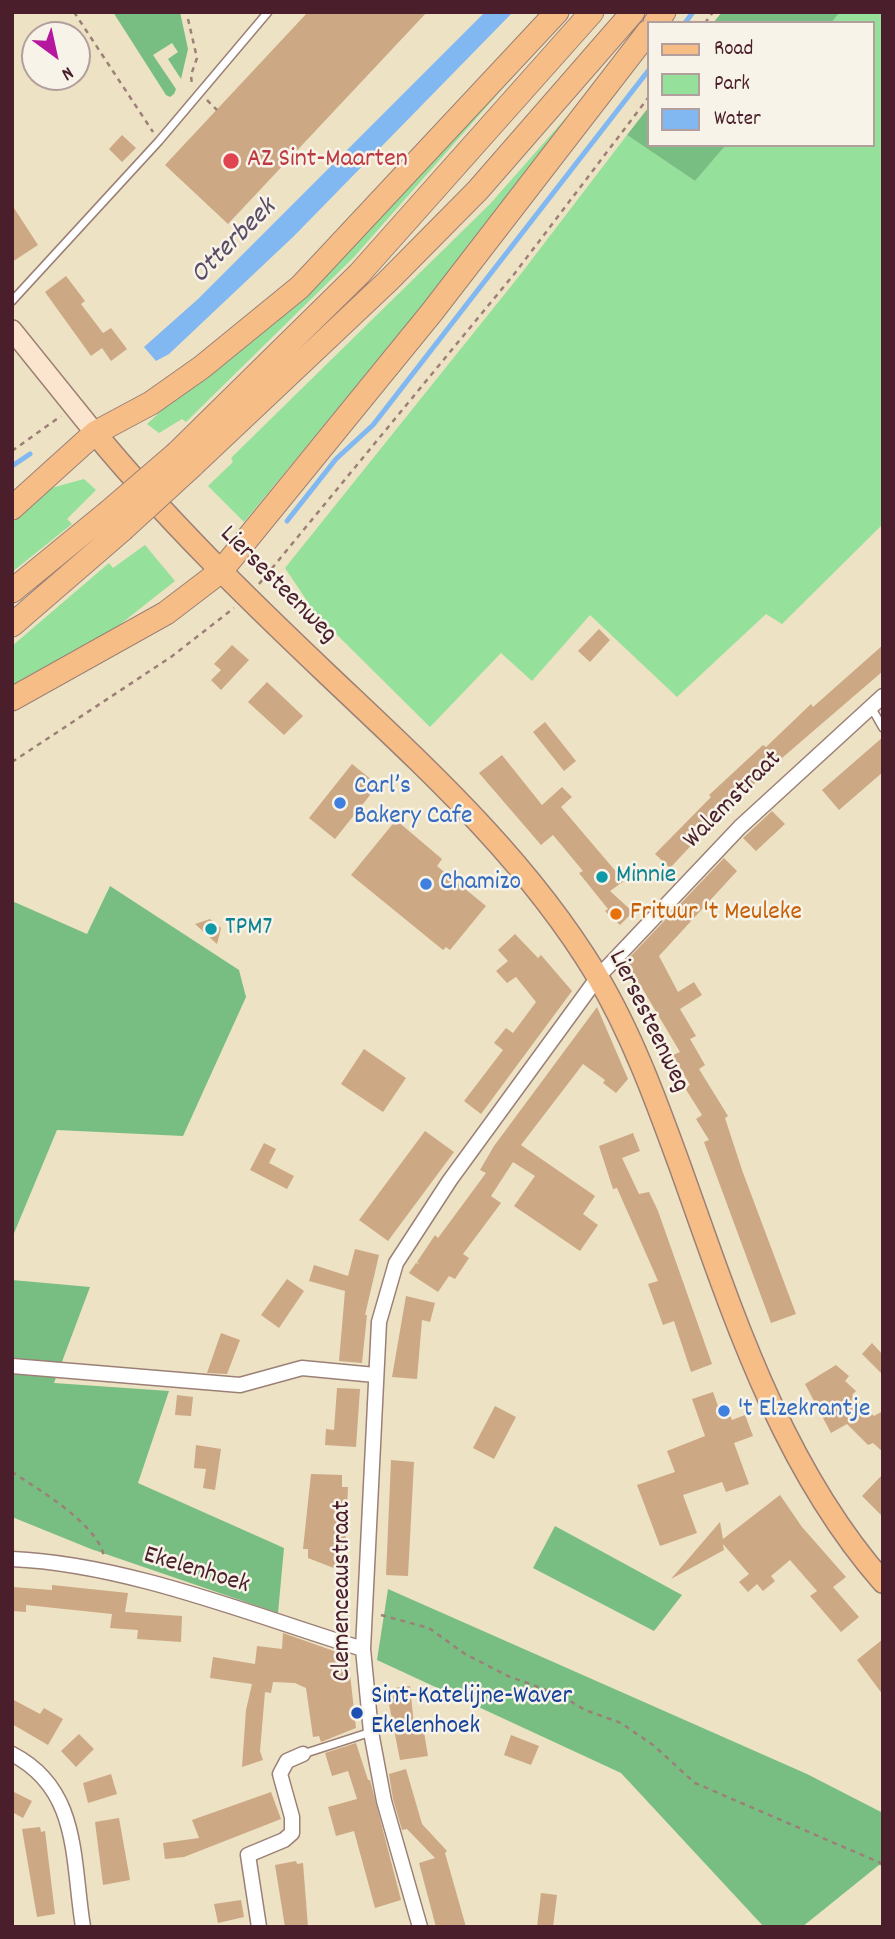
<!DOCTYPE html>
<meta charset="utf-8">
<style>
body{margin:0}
#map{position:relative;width:895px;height:1939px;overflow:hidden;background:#ede2c3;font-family:Dekko,sans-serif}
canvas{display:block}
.frame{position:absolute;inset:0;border:14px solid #4a1f2b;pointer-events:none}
.legend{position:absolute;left:647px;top:21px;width:228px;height:126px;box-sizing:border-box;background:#f7f3e8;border:2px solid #b29e9c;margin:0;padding:9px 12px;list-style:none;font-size:21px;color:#4a1f2b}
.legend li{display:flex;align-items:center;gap:14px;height:35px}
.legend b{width:35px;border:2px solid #b29e9c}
.north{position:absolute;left:21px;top:21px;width:70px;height:70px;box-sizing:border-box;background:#f7f3e8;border:2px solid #b29e9c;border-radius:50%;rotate:147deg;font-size:19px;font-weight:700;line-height:28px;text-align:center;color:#4a1f2b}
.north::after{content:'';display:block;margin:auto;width:24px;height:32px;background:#b5179e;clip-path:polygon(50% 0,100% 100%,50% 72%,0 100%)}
</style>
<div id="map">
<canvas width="895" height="1939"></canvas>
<div class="frame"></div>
<ul class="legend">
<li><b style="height:9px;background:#f6be86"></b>Road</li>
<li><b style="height:19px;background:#95e09b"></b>Park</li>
<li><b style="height:19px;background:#81b8f1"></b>Water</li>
</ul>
<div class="north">N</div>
</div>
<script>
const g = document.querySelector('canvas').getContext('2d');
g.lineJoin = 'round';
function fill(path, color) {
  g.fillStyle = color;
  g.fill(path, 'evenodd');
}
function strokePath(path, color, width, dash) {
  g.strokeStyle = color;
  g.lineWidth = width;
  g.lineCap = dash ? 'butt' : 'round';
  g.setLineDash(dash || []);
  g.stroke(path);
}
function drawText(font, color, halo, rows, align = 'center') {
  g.font = font + ' Dekko,sans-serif';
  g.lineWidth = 5;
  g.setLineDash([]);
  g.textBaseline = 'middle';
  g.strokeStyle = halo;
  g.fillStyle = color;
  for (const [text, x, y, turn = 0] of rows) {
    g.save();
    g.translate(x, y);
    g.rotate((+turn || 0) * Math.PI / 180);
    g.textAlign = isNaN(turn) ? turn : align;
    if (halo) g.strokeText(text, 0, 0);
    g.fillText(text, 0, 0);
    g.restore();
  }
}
fill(new Path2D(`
 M570 12 354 257 186 422 182 419 159 433 147 424 173 400 219 369 275 323Z
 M840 12H883V524L782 624 766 614 677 697 590 615 532 681 501 653 430 727 316 614 285 568 520 275 627 135 695 181 726 145H872V23H831Z
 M609 69 430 296 244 522 208 486 233 462 231 458 490 204Z
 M84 479 96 490 67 519 72 524 12 572V519L44 490Z
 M145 545 175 581 118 626 12 689V646L109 563 113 568Z`), '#95e09b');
fill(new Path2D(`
 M113 12H180L188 49 181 79 168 59 178 52 172 43 153 55 176 89 174 94 170 97 166 95Z
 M722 12H840L831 23H713Z
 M648 108V145H726L695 181 627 135Z
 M110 886 239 970 246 997 183 1136 57 1130 12 1238V901L87 934Z
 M12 1280 90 1287 54 1383 169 1391 138 1483 284 1548 278 1613 91 1549 12 1517Z
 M555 1526 682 1595 654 1631 533 1568Z
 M388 1589 807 1774 883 1813V1866L879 1865 802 1927H764L621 1773 377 1660Z`), '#78be83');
fill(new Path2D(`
 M485 12H513L294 236 169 354 156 361 144 347 198 299Z`), '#81b8f1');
strokePath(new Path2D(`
 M685 23 693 12
 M12 466 30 454
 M287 521 336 459 373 425 648 71`), '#81b8f1', 5);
fill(new Path2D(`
 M308 12H427L228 224 165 165Z
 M122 135 136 148 122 162 109 149Z
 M12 205 38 245 12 262Z
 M66 276 85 301 81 304 103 333 111 328 127 349 111 361 102 348 91 356 45 292Z
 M599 629 610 640 590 662 578 651Z
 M232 645 249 660 221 690 211 680 221 670 214 664Z
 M883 645V671L782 758 715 820 670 868 655 854 711 797 709 795 763 745 766 747 811 704 813 707Z
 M267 682 303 716 284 735 248 702Z
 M545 722 576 761 564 771 533 732Z
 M883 737V772L839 810 822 790Z
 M502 755 542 805 562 787 572 797 561 807 624 881 610 891 633 912 620 925 605 911 608 909 579 873 583 871 553 835 541 845 479 773Z
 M352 764 378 785 335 839 309 818Z
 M772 811 785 824 756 851 743 838Z
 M396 820 442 859 437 866 486 906 450 950 446 947 443 950 351 875Z
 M724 858 737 871 659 956 678 992 694 982 702 995 680 1009 696 1036 690 1039 705 1065 699 1069 728 1116 725 1118 742 1170 796 1314 771 1323 704 1142 709 1140 696 1119 702 1115 685 1088 690 1085 673 1055 680 1052 626 961Z
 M210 919 221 928 217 944 195 924Z
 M515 934 538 958 541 955 572 991 481 1114 464 1101 503 1050 494 1043 506 1028 513 1033 536 1002 516 977 507 983 496 971 508 961 498 950Z
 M597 1007 628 1079 616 1093 603 1083 605 1080 583 1064 521 1145 595 1196 583 1214 598 1225 580 1251 514 1206 535 1176 513 1162 491 1196 501 1203 463 1254 469 1258 455 1279 449 1276 438 1292 409 1273 416 1263 419 1264 417 1262 435 1235 438 1238 486 1173 480 1170 494 1146Z
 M364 1049 406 1078 383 1112 341 1084Z
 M425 1131 454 1152 388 1241 359 1220Z
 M633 1133 640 1151 622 1158 639 1194 649 1192 658 1211 712 1364 691 1372 674 1321 663 1325 648 1284 658 1281 617 1188 613 1189 599 1146Z
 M264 1143 276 1149 269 1163 294 1176 287 1189 250 1170Z
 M355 1249 379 1255 365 1315H367L362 1363 339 1361 345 1291 309 1281 314 1265 348 1276Z
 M287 1279 304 1291 279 1328 261 1315Z
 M406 1296 435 1303 430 1322 422 1320 417 1379 392 1377Z
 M221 1333 240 1340 227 1374 207 1373Z
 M872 1343 883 1355V1375L862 1354Z
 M836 1365 849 1376 845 1381 856 1391 852 1395 874 1416 883 1411V1452L873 1443 868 1445 847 1424 831 1433 805 1384Z
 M337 1388 360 1389 356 1447 325 1445 326 1429 334 1430Z
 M713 1392 718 1406 725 1403 732 1420 745 1415 753 1436 734 1443 749 1484 726 1492 722 1482 683 1495 697 1533 660 1546 637 1485 675 1472 667 1451 705 1436 692 1399Z
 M177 1395 193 1397 191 1416 175 1415Z
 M495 1406 516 1417 494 1459 473 1448Z
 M196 1445 221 1449 215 1490 203 1488 206 1469 194 1468Z
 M391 1460 414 1462 408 1576 386 1575Z
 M311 1474 342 1475V1487H348L344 1572 308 1558V1549H303Z
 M883 1474V1517L862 1496Z
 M780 1495 802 1527 846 1577 833 1587 859 1617 841 1632 810 1596 817 1591 790 1560 771 1576 775 1581 763 1591 757 1584 748 1592 739 1582 749 1574 723 1544 724 1550 671 1579 720 1522 723 1539Z
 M52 1585 128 1593 125 1612 182 1616 181 1642 137 1639 138 1630 110 1628 112 1614 26 1605V1612L12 1611V1587L52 1590Z
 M283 1633 348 1656 356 1728 321 1742 319 1736 313 1737 306 1688 295 1683 273 1682 271 1693 265 1692 260 1751 263 1760 242 1767 246 1710 252 1684 210 1678 213 1657 255 1664 257 1646 282 1649Z
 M883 1639V1695L857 1660Z
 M410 1686 414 1725 420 1724 421 1733 424 1732 428 1756 400 1760 386 1689Z
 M12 1699 40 1714 44 1708 63 1719 48 1745 12 1724Z
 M79 1734 94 1749 76 1767 61 1751Z
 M511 1735 539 1746 531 1765 504 1755Z
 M356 1743 368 1780H370L401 1900 375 1908 354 1831 336 1836 328 1807 357 1799 348 1771 332 1776 325 1753Z
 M406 1769 422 1824 447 1851 445 1853 466 1927H436L419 1863 435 1858 407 1829 402 1830 393 1799 389 1774Z
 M111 1774 117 1794 88 1803 83 1783Z
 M12 1791 32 1801 23 1818 12 1812Z
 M271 1792 281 1819 184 1857 165 1859 163 1843 199 1838 192 1820Z
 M119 1818 130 1880 103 1885 95 1822Z
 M40 1827 41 1832 45 1831 55 1914 37 1917 22 1829Z
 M296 1861 297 1864 303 1863 308 1927H285L275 1865Z
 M541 1893 557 1895 553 1927H537Z
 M241 1900 244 1917 218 1923 214 1904Z`), '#cca885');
const service = new Path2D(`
 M12 301 159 141 268 12
 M871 707 883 728
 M303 1754 371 1732`);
const minor = new Path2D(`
 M12 1366 240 1385 302 1368 375 1375
 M12 1559C127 1564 252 1615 363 1649
 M12 1754C80 1789 72 1859 83 1927
 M259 1927 248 1855 284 1840 292 1833V1817L280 1774 287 1761 303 1754
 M420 1927 384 1801 371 1732 363 1649 379 1322 396 1263 450 1180 598 977 740 827 883 696`);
const secondary = new Path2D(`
 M12 330 95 433`);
const primary = new Path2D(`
 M95 433C166 519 246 597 327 674 425 767 525 857 596 974 632 1034 657 1103 681 1169 732 1312 781 1466 883 1582`);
const trunk = new Path2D(`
 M655 23 664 12
 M177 453 359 274 592 12
 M192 466 388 281 478 190 633 12
 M12 508 95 433 151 403 202 367 300 287 557 12
 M12 591 106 514
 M12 625 122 530
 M12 699 166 613 221 571 432 312 648 32`);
strokePath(service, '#9c8077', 10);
strokePath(minor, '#9c8077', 17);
strokePath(secondary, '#9c8077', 22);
strokePath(primary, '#9c8077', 24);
strokePath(trunk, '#9c8077', 25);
strokePath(new Path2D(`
 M74 12 153 132
 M188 19 197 58 191 75 192 86
 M705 23 713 12
 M207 100 217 110
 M12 451 61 416
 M259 584 515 273 648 98
 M12 762 171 657 234 608
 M12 1472C38 1489 99 1525 104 1557
 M381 1615 429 1628 465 1654 508 1676 560 1695 585 1710 621 1723 653 1745 695 1783 883 1864`), '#9c8077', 2.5, [5, 5]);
strokePath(service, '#fff', 7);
strokePath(minor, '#fff', 14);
strokePath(secondary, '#fbe5cf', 19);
strokePath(primary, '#f6be86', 21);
strokePath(trunk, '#f6be86', 23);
const trunkBridge = new Path2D(`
 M106 514 177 453
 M122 530 192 466`);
strokePath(trunkBridge, '#9c8077', 25, []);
strokePath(trunkBridge, '#f6be86', 23);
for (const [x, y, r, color] of [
 [231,161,9,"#e0444e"],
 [340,803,7,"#3f7fe0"],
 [602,877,7,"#0f9aa8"],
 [426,884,7,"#3f7fe0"],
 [616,914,7,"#e8710a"],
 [211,929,7,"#0f9aa8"],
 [724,1411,7,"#3f7fe0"],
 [357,1713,7,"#1a4fb4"]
]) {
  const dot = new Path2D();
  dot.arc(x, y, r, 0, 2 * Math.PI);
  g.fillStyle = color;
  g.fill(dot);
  strokePath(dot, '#f7f3e8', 2.5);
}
drawText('26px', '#be3a42', '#f7f3e8', [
 ["AZ Sint-Maarten",247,161]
], 'left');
drawText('26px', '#4a1f2b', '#f7f3e8', [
 ["Liersesteenweg",277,586,45],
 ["Walemstraat",734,801,-45],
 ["Liersesteenweg",647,1022,64],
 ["Ekelenhoek",196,1572,17],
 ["Clemenceaustraat",344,1591,-90]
]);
drawText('26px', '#366cbe', '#f7f3e8', [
 ["Carl’s",354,788],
 ["Bakery Cafe",354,818],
 ["Chamizo",440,884],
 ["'t Elzekrantje",738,1411]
], 'left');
drawText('26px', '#0d838f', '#f7f3e8', [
 ["Minnie",616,877],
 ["TPM7",225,929]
], 'left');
drawText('26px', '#c56008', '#f7f3e8', [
 ["Frituur 't Meuleke",630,914]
], 'left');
drawText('26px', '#164399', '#f7f3e8', [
 ["Sint-Katelijne-Waver",371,1698],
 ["Ekelenhoek",371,1728]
], 'left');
drawText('italic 28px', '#5a4d66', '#f7f3e8', [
 ["Otterbeek",235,243,-45]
]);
</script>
